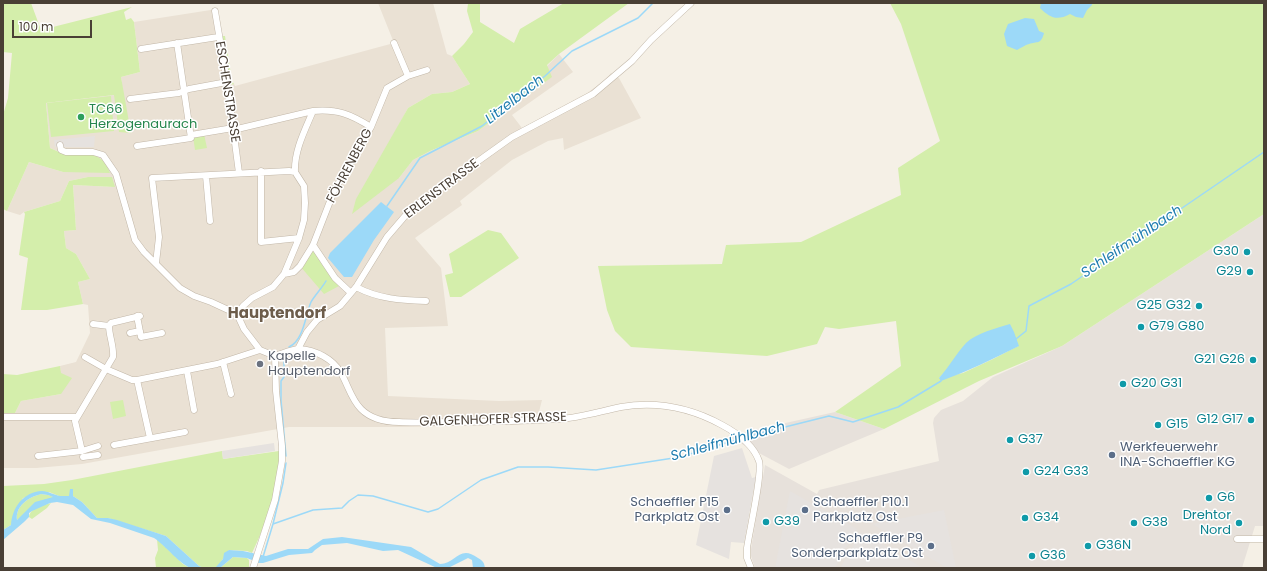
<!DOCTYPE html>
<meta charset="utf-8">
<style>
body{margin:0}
#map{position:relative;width:1267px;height:571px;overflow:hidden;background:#f5f0e6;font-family:Poppins,sans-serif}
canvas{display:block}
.frame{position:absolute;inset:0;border:4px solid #493f35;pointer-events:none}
.scale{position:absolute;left:12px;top:20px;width:80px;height:18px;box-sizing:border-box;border:2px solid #493f35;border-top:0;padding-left:5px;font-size:12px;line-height:14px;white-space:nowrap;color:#493f35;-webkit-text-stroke:3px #fff;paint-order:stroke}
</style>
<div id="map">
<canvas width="1267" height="571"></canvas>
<div class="frame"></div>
<div class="scale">100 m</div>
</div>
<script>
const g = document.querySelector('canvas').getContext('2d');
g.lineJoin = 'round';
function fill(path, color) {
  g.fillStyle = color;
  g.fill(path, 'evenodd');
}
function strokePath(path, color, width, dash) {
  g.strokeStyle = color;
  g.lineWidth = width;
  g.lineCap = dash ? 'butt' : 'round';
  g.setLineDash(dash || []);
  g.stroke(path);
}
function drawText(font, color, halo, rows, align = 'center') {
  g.font = font + ' Poppins,sans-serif';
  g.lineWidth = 3;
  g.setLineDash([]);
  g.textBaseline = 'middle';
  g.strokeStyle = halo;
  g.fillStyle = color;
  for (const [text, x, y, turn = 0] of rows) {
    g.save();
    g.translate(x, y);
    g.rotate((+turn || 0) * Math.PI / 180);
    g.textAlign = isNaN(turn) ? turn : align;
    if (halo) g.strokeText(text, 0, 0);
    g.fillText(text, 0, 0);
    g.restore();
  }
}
fill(new Path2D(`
 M378 3H433L447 54 452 56 470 84 452 92 432 94 408 108 392 138 399 178 413 160 430 151 478 131 551 77 547 66 559 54 573 72 512 115 522 128 587 93 604 81 611 73 619 78 641 118 564 150 563 138 548 141 512 160 460 201 462 205 415 238 441 268 448 326 385 328 388 396 499 401 542 400 536 424 408 427H289L82 464 36 468H3V413H15L21 401 61 394 60 366 76 362 90 333 88 305 83 304 78 282 90 279 76 254 66 248 64 231 76 230 73 185 115 187 88 177 69 181 60 201 24 212 20 215 7 211 29 162 63 172 95 155 59 152 50 148 46 103 123 94 121 77 140 72 134 22 217 9 230 85 234 84 235 86 394 43Z`), '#eae1d4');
fill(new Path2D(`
 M1264 214V526H1255L1242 568H755L751 556V549L765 465 817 494 819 490 939 461 933 423 934 418 941 410 963 401 993 377 1062 346Z
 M835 412 884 429 789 469 727 436Z`), '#e7e1db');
fill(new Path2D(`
 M3 3H31L41 30 132 7 124 12 126 20 131 18 134 22 140 72 121 77 131 133 119 132 114 95 46 103 50 148 59 152 95 155 105 162 110 173 63 172 29 162 7 211 3 209V115L8 98 12 53 3 52Z
 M470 3H480V22L514 43 520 29 564 3H629L559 54 547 65 552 77 478 131 430 151 413 160 399 178 352 214 356 199 408 108 432 94 452 92 470 84 452 56 464 44 473 32 467 11 468 4Z
 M890 3H1264V214L1062 346 979 381 884 429 835 412 901 366 896 321 839 329 825 327 817 344 767 356 631 347 615 331 607 310 598 266 722 264 726 245 801 242 901 195 898 168 940 141 901 24ZM968 342 1018 346 993 359 963 373 939 378 947 370Z
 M221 36H225L232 81 234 84 229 85Z
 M111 96 114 131 51 137 47 103Z
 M204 134 207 148 195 150 193 136Z
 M88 177H112L115 187 73 185 76 230 64 231 66 248 76 254 90 279 78 282 83 304 47 310H21L28 258 19 255 25 214 24 212 60 201 69 181Z
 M488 230 501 233 519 258 461 297H450L445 275 453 273 449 254Z
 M313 245 335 278 339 286 324 294 300 266Z
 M60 366 61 373 72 378 61 394 21 401 15 413H3V374L17 375Z
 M123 400 126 416 113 419 110 402Z
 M222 451 223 459 279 451C281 484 266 524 252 553L247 551 229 550 223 559 216 568H204L199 566 166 536 108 518H97L82 502 73 496V489L70 496H59L49 492 23 498 11 525 3 530V486L44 484 72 480Z
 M41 494 48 495 54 497 17 520C15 506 29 497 41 494Z
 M51 503 47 508 32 519 29 517C30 508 43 505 51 503Z
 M157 539 183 564 190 568H156L155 558 158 550Z
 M233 557 247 558 249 560V568H220Z`), '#d4eeab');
fill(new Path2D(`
 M95 136 94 147H55L54 140Z
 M274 443 275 451 223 459 222 451Z
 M742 448 752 478 756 477 744 543 731 542 729 559 696 545 714 456Z
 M790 491 857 529 835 568H775Z
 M944 510 956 568H947L872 524Z
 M861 532 923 568H840Z`), '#e6e2df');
fill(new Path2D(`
 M1041 3H1092V5L1087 10 1083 18 1076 17 1070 14C1057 21 1050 18 1040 8Z
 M1025 18 1034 19 1039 31 1044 33C1041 45 1037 41 1029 44 1025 45 1021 48 1017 50L1007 46 1004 34 1008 24Z
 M381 202 394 212 374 240 352 277H344L328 258 330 253Z
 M1010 324 1014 332 1019 346C993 359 968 371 941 381L939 378C949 367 956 354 966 343 976 333 997 328 1010 324Z
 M70 489H73V496L82 502 97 518H108L117 520 166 536 199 566 204 568C200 568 196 569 192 568 182 567 164 544 154 538L110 523 91 519 73 505 57 502 50 503 32 511 29 513V517L24 522 3 540V530L11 525C12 508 23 492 42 491 48 491 54 495 60 496 63 496 66 496 69 496ZM41 494 48 495 53 497 35 502 17 520C15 506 29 497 41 494Z
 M342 537 411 547 440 564C456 564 459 544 478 558 483 561 484 562 485 568H473L472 560 468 558 448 568H437L398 550 383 551 347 543 322 545 315 550 312 553 289 555 263 563H259L247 558 233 557 220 568H215L223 559 224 553 229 550 243 551 266 556 288 549H308L323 539Z`), '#9cd9f8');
strokePath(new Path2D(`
 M387 206 420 158 482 126 545 76 572 51 638 18 653 3
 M1016 339 1026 331 1029 306 1071 284 1264 152
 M289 347C304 340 305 316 311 302 315 295 322 288 326 281
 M284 359V377L281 381V400L286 456
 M745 437 829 416 853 422 898 407 941 381
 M273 524 283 483 286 463
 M263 557 273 524 313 510 342 508 349 501 358 495 373 496 428 512 438 509 481 480 518 467H548L596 470 680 457 739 439`), '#9cd9f8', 1.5);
const minor = new Path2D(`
 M215 11 227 82 239 173
 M394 43 408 76
 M141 49 218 37
 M130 99 179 93 189 89 227 82
 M233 130 313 111
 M191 135 233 128
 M60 145 61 150 66 152H93L103 155 116 174 135 240 144 252 180 288 194 296 211 302 237 314 244 329 260 350 275 356
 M137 146 191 138 177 43
 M261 171V242L299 238
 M295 172C294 151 305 130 313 111 338 109 350 114 371 127
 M206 176 210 221
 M313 245 335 278 351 293
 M156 263 159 237 152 178 289 171 295 172 304 186 305 203 304 220 299 238 284 274 273 287 252 298 243 306 237 314
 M284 274 294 272 300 266 313 245 334 191 371 127 387 88 408 76 427 70
 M356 287C379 299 400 300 426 301
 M137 316 141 337 162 333
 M93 324 109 326
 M130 333 140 331
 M298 349 307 332 317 320 340 306 356 287 387 237 411 209 512 137 593 94 632 61 651 40 691 3
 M275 356C282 354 292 349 299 349 316 350 333 359 341 373 348 385 351 399 361 409 371 419 384 422 399 422 415 423 432 422 449 422 486 422 523 421 559 419 580 418 601 411 621 407 656 401 691 408 722 425 737 433 753 444 759 461 763 472 749 533 747 548V558L751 568
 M85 357 106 369 132 380H137L217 364 260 350
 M223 362 231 394
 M187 371 194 410
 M137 380 150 438
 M3 417H76
 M114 445 185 432
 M82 451 75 421 113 357C114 346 109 336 109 326L111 323 140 316
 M38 456 82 451 98 446
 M83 457 98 455
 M1237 539H1264
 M253 568 275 500 282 461V446L276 391 275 356`);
strokePath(minor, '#c2b7a8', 7);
strokePath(minor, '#fff', 6);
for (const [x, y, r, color] of [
 [81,117,4,"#2e9e5b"],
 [1247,252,4,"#0f9aa8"],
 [1250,272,4,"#0f9aa8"],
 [1199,306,4,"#0f9aa8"],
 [1141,327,4,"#0f9aa8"],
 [1253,360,4,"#0f9aa8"],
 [260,364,4,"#6b7280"],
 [1123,384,4,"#0f9aa8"],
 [1251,420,4,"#0f9aa8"],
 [1158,425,4,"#0f9aa8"],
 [1010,440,4,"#0f9aa8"],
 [1112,455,4,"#5c6f8a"],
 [1026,472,4,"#0f9aa8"],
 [1209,498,4,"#0f9aa8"],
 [727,510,4,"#5c6f8a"],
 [805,510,4,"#5c6f8a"],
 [1025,518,4,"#0f9aa8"],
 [766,522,4,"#0f9aa8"],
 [1134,523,4,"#0f9aa8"],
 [1239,523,4,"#0f9aa8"],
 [931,546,4,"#5c6f8a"],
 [1088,546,4,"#0f9aa8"],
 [1032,556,4,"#0f9aa8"]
]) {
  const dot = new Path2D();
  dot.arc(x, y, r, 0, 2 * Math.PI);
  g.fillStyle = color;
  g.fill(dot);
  strokePath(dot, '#fff', 1.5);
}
drawText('13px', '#493f35', '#fff', [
 ["ESCHENSTRASSE",227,92,81],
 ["FÖHRENBERG",350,166,-62],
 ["ERLENSTRASSE",442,189,-37],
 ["GALGENHOFER STRASSE",493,420,-2]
]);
drawText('13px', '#27864d', '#fff', [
 ["TC66",89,110],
 ["Herzogenaurach",89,125]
], 'left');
drawText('13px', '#0d838f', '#fff', [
 ["G30",1239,252,"right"],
 ["G29",1242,272,"right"],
 ["G25 G32",1191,306,"right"],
 ["G79 G80",1149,327],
 ["G21 G26",1245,360,"right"],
 ["G20 G31",1131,384],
 ["G12 G17",1243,420,"right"],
 ["G15",1166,425],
 ["G37",1018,440],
 ["G24 G33",1034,472],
 ["G6",1217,498],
 ["Drehtor",1231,516,"right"],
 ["Nord",1231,531,"right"],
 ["G34",1033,518],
 ["G39",774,522],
 ["G38",1142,523],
 ["G36N",1096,546],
 ["G36",1040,556]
], 'left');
drawText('13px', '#5b616d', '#fff', [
 ["Kapelle",268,357],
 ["Hauptendorf",268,372]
], 'left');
drawText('13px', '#4e5e75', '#fff', [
 ["Werkfeuerwehr",1120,448],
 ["INA-Schaeffler KG",1120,463],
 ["Schaeffler P15",719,503,"right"],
 ["Parkplatz Ost",719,518,"right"],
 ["Schaeffler P10.1",813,503],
 ["Parkplatz Ost",813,518],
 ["Schaeffler P9",923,539,"right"],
 ["Sonderparkplatz Ost",923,554,"right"]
], 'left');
drawText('italic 14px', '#1f7daf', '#fff', [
 ["Litzelbach",515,100,-38],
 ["Schleifmühlbach",1132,242,-34],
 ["Schleifmühlbach",728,442,-15]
]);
drawText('bold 15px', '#6d5d4b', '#fff', [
 ["Hauptendorf",277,314]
]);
</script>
